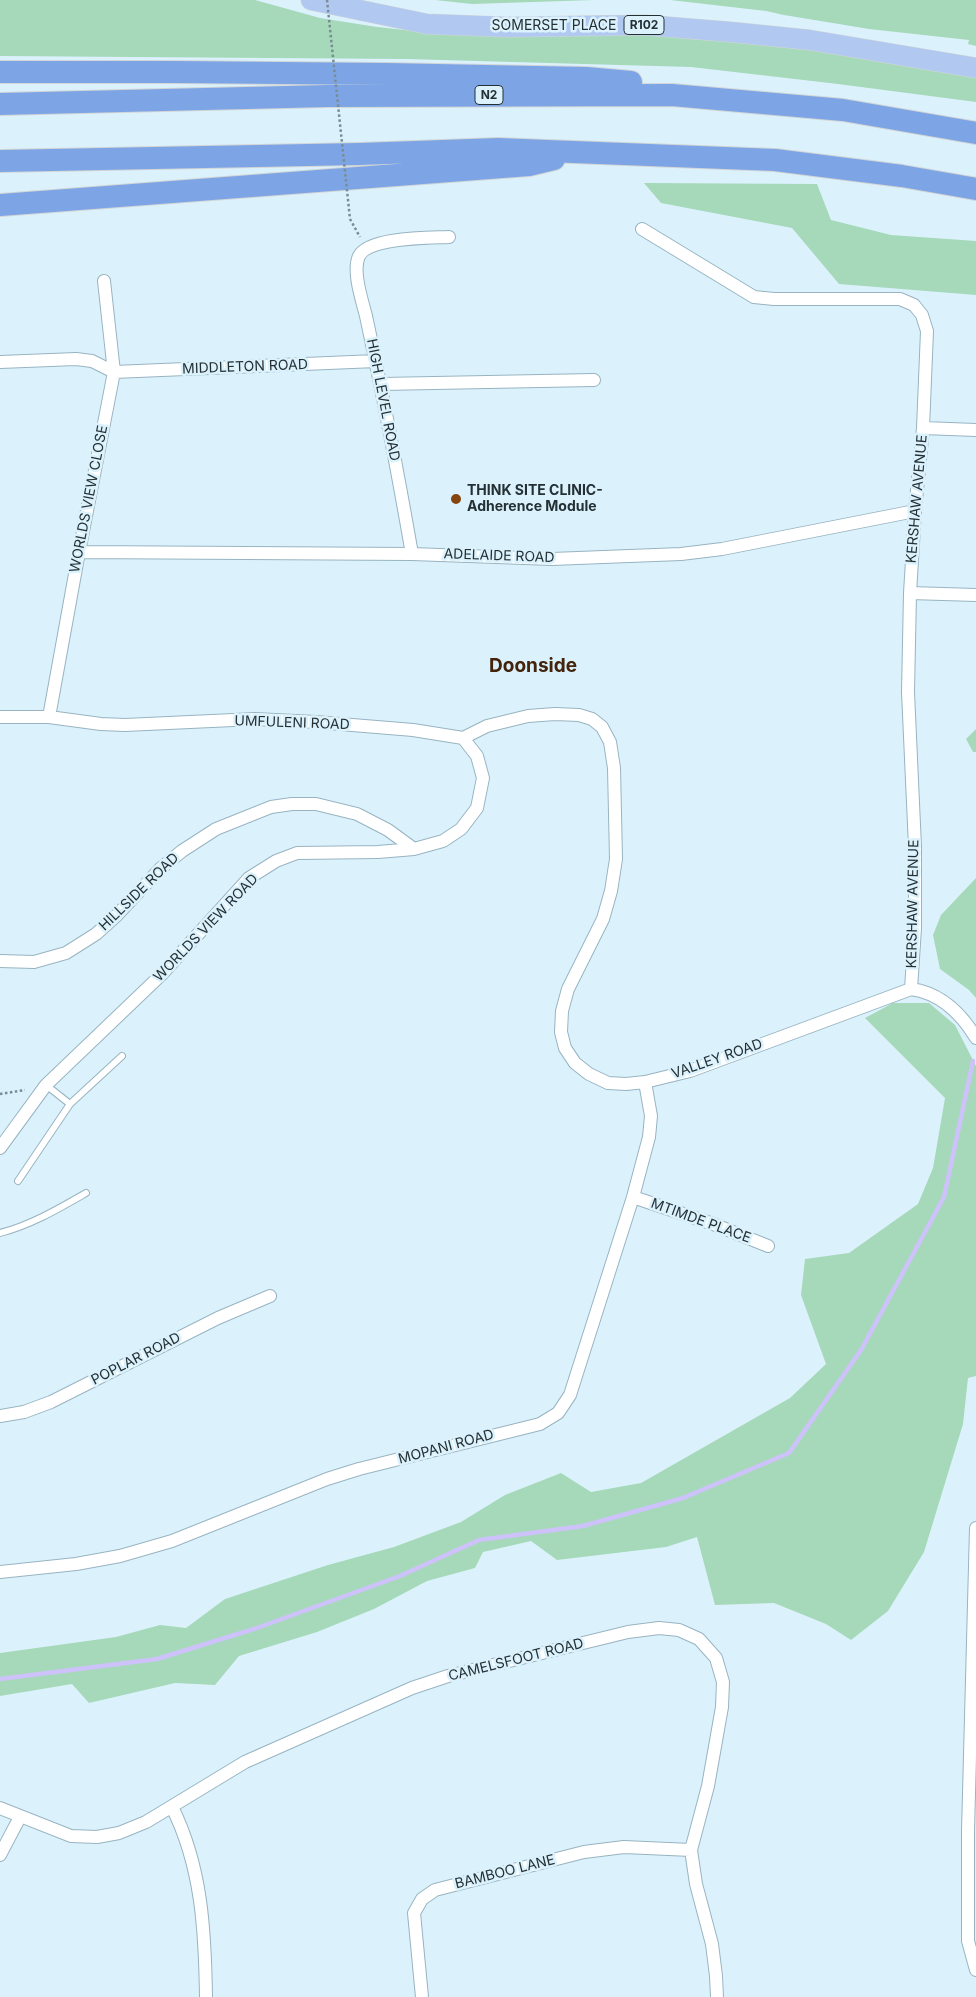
<!DOCTYPE html>
<style>
body{margin:0}
canvas{display:block;background:#dbf2fd}
</style>
<canvas width="976" height="1997"></canvas>
<script>
const g = document.querySelector('canvas').getContext('2d');
g.lineJoin = 'round';
function fill(path, color) {
  g.fillStyle = color;
  g.fill(path, 'evenodd');
}
function strokePath(path, color, width, dash) {
  g.strokeStyle = color;
  g.lineWidth = width;
  g.lineCap = dash ? 'butt' : 'round';
  g.setLineDash(dash || []);
  g.stroke(path);
}
function drawText(font, color, halo, rows, align = 'center') {
  g.font = font + ' Inter,sans-serif';
  g.lineWidth = 5;
  g.setLineDash([]);
  g.textBaseline = 'middle';
  g.strokeStyle = halo;
  g.fillStyle = color;
  for (const [text, x, y, turn = 0] of rows) {
    g.save();
    g.translate(x, y);
    g.rotate((+turn || 0) * Math.PI / 180);
    g.textAlign = isNaN(turn) ? turn : align;
    if (halo) g.strokeText(text, 0, 0);
    g.fillText(text, 0, 0);
    g.restore();
  }
}
fill(new Path2D(`
 M0 0H255L320 18 377 27 423 32H657L752 40 976 73V102L838 84 691 67 406 59 0 56Z
 M435 0H594L472 4Z
 M670 0H976V46L968 44 969 40 869 29 784 15 766 11Z
 M644 183 817 184 831 220 891 235 976 241V295L839 284 792 228 661 203Z
 M976 729V752H973L966 739Z
 M976 878V998L969 990 940 969 933 935 941 915Z
 M893 1003H929L955 1025 976 1066V1376L968 1378 963 1424 924 1552 888 1611 851 1640 826 1624 774 1603 715 1605 697 1537 666 1547 557 1560 531 1541 483 1552 475 1568 427 1581 374 1609 317 1632 239 1656 215 1685 175 1683 89 1703 72 1684 0 1696V1653L116 1637 160 1625 186 1628 225 1599 328 1565 394 1547 461 1522 505 1495 561 1473 591 1492 641 1483 790 1398 826 1364 801 1295 805 1259 849 1253 918 1204 933 1168 945 1098 865 1018Z`), '#a6d9b9');
strokePath(new Path2D(`
 M0 1679 157 1659 257 1628 400 1576 479 1540 583 1526 683 1498 789 1453 861 1350 944 1197 973 1061`), '#cec2fb', 4.5);
const lane = new Path2D(`
 M46 1085 70 1104
 M18 1181 70 1104 122 1056
 M0 1233C31 1225 58 1209 86 1193`);
const street = new Path2D(`
 M642 229 754 297 774 299H900L914 305 922 315 927 331 923 428 915 511 910 593 908 692 915 847V928L911 989
 M0 362 76 359 92 361 114 372 376 361
 M381 384 594 380
 M923 428 976 430
 M79 552 412 554 552 559 681 554 722 549 915 511
 M412 554C398 474 383 395 366 316 362 300 352 271 359 256 369 237 430 238 449 237
 M910 593 976 595
 M0 717H49L101 724 125 725 255 719 316 722 413 730 463 738 487 726 528 716 555 714 579 715 592 719 602 727 610 742 614 768 616 859 611 891 603 919 568 989 562 1011 561 1032 565 1048 575 1063 589 1074 608 1083 626 1084 645 1082 690 1071 911 989C940 993 961 1013 976 1038
 M49 717 79 552 114 372 104 281
 M0 961 34 962 66 953 96 934 117 915 160 869 182 851 216 829 271 807 292 804H316L357 814 388 830 414 849
 M0 1148 46 1085 162 974 249 878 276 861 297 853 378 852 414 849 443 841 461 829 477 808 483 778 477 756 463 738
 M633 1197 713 1224 768 1246
 M0 1416 24 1412 51 1402 218 1318 270 1296
 M976 1528 968 1831V1941L976 1970
 M0 1572 76 1564 120 1556 172 1541 327 1479 359 1469 540 1424 558 1413 570 1395 633 1197 649 1137 651 1116 645 1082
 M172 1807C202 1867 205 1931 206 1997
 M0 1808 71 1836 97 1837 119 1833 146 1822 245 1762 412 1688 448 1676 628 1632 659 1628 679 1630 699 1639 716 1658 723 1682 722 1707 708 1786 691 1850 696 1884 712 1944 716 1976 717 1997
 M0 1855 20 1817
 M422 1997 414 1913 422 1899 435 1890 584 1852 624 1847 691 1850`);
const primary = new Path2D(`
 M311 0 427 24 507 27 645 25 731 32 810 40 976 68`);
const highway = new Path2D(`
 M0 72H175L387 74 586 78 631 82
 M0 104 328 96 672 95 843 110 976 133
 M0 161 359 154 498 149 775 160 902 176 976 189
 M0 205 529 165 554 159`);
strokePath(lane, '#98b4c1', 8);
strokePath(street, '#98b4c1', 14);
strokePath(primary, '#d3d6d6', 21);
strokePath(highway, '#d3d6d6', 24);
strokePath(new Path2D(`
 M350 219 360 237
 M0 1094 25 1090`), '#7a8c93', 2.5, [2.5, 2.5]);
strokePath(lane, '#fff', 6);
strokePath(street, '#fff', 12);
strokePath(primary, '#b1c9f0', 20);
strokePath(highway, '#7da5e6', 22);
strokePath(new Path2D(`
 M327 0 350 219`), '#7a8c93', 2.5, [2.5, 2.5]);
for (const [x, y, r, color] of [
 [456,499,6,"#86450f"]
]) {
  const dot = new Path2D();
  dot.arc(x, y, r, 0, 2 * Math.PI);
  g.fillStyle = color;
  g.fill(dot);
  strokePath(dot, '#dbf2fd', 2);
}
for (const [x, y, w] of [
 [644,25,40],
 [489,95,28]
]) {
  const box = new Path2D();
  box.roundRect(x - w / 2, y - 9.5, w, 19, 4);
  g.fillStyle = '#dbf2fd';
  g.fill(box);
  strokePath(box, '#243034', 1);
}
drawText('bold 12px', '#243034', null, [
 ["R102",644,25],
 ["N2",489,95]
]);
drawText('14px', '#243034', '#dbf2fd', [
 ["SOMERSET PLACE",554,26],
 ["MIDDLETON ROAD",245,367,-2],
 ["HIGH LEVEL ROAD",383,400,79],
 ["WORLDS VIEW CLOSE",89,499,-79],
 ["KERSHAW AVENUE",917,499,-85],
 ["ADELAIDE ROAD",499,556,2],
 ["UMFULENI ROAD",292,723,2],
 ["HILLSIDE ROAD",139,892,-44],
 ["KERSHAW AVENUE",913,904,-89],
 ["WORLDS VIEW ROAD",206,928,-46],
 ["VALLEY ROAD",717,1059,-19],
 ["MTIMDE PLACE",701,1221,20],
 ["POPLAR ROAD",136,1359,-27],
 ["MOPANI ROAD",446,1447,-15],
 ["CAMELSFOOT ROAD",516,1660,-14],
 ["BAMBOO LANE",505,1872,-14]
]);
drawText('bold 14px', '#243034', '#dbf2fd', [
 ["THINK SITE CLINIC-",467,491],
 ["Adherence Module",467,507]
], 'left');
drawText('bold 19px', '#43230c', '#dbf2fd', [
 ["Doonside",533,666]
]);
</script>
